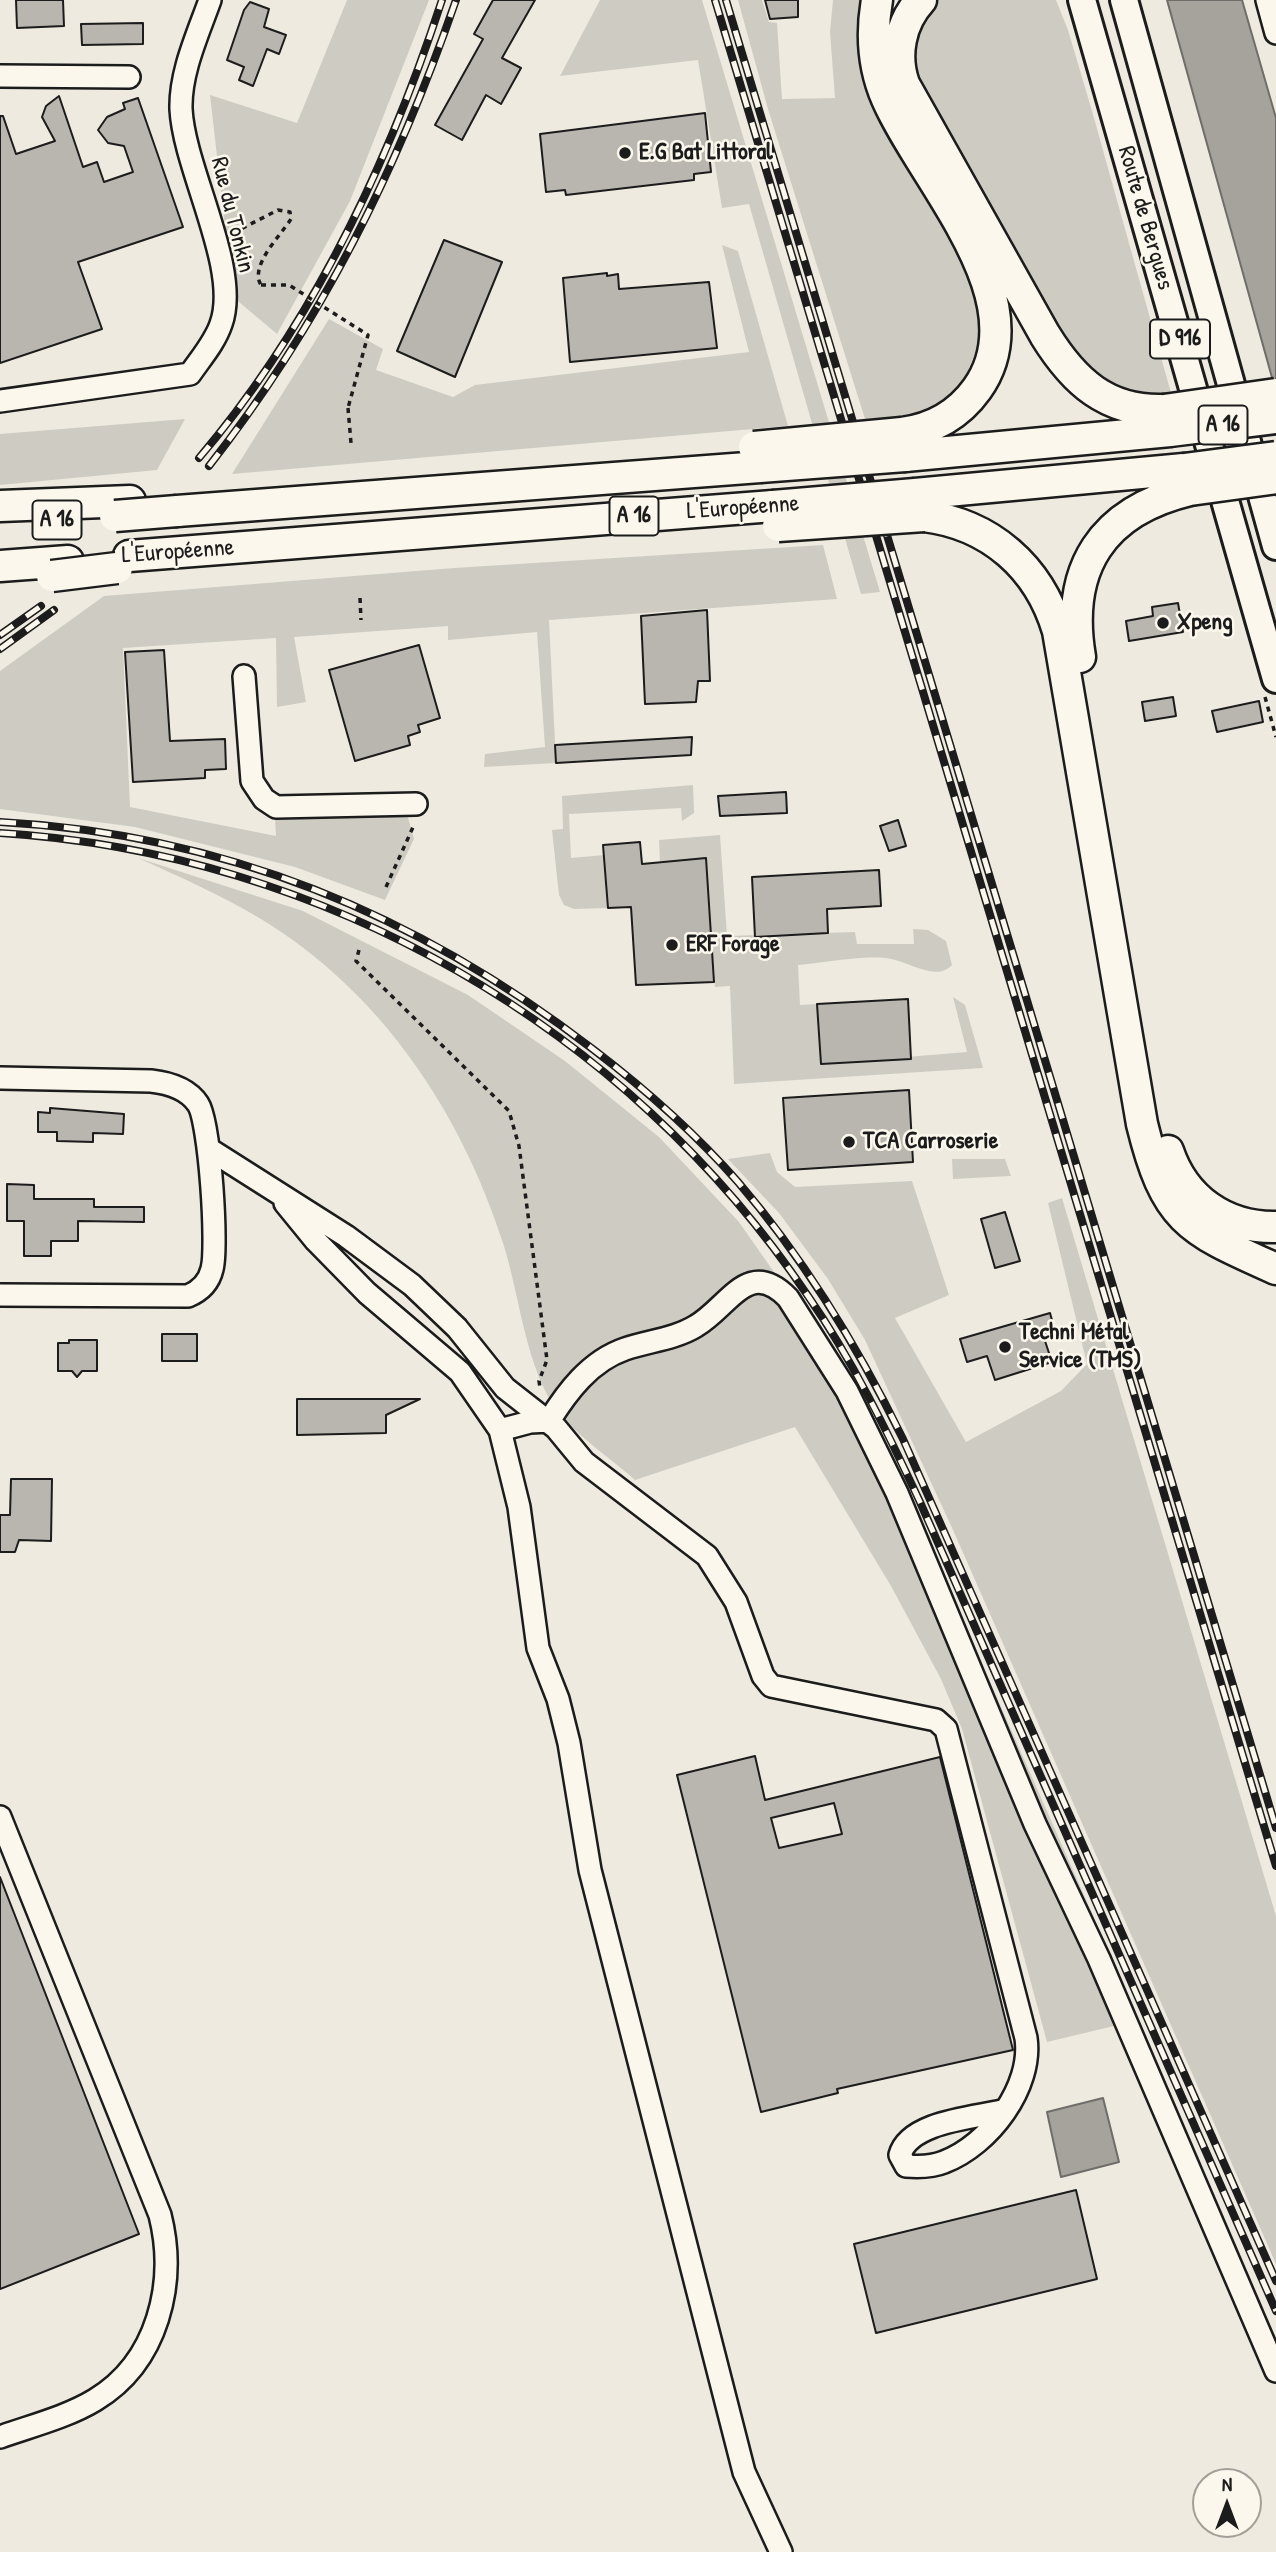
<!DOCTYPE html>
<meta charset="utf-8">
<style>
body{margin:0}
#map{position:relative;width:1276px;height:2552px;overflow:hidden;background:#eeeadf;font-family:"Patrick Hand",sans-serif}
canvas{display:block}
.north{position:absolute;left:1192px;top:2468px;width:70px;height:70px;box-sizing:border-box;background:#fbf7ec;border:2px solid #a29f99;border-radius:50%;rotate:0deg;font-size:19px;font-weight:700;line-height:28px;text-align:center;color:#1c1c1c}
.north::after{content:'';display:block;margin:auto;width:24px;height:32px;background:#1c1c1c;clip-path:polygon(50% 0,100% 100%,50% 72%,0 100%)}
</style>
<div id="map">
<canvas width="1276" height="2552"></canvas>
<div class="north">N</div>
</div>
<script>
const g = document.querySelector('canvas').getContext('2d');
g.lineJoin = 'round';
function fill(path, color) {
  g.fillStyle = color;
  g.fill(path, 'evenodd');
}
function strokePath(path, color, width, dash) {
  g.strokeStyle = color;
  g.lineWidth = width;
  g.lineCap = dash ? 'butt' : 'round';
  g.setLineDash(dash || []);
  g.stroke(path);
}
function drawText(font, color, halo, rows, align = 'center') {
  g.font = font + ' "Patrick Hand",sans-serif';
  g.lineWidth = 5;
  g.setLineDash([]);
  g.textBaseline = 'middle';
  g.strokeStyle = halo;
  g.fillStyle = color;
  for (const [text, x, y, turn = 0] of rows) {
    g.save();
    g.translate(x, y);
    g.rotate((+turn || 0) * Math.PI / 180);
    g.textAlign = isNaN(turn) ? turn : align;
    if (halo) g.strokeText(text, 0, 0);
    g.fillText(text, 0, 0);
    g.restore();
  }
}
fill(new Path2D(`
 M347 0H429L350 201 277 334 233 297 210 95 297 123Z
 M600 0H702L880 592 861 594 749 204 722 208 698 60 560 76Z
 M738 0H762L769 22 777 23 782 99 835 98 830 32 833 0H863L858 39 864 71 979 287 986 324 964 381 943 403 920 418 865 419 768 109Z
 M936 0H1056L1068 30 1092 111 1171 393 1135 398 1087 365 1063 339 916 85 913 44Z
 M722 245 738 251 788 426 232 474 329 319 383 349 376 370 453 397 475 385 749 352Z
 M185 419 157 470 0 485V434Z
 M823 545 837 599 549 620 556 763 484 767 485 754 545 747 537 632 448 640V626L294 637 306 702 277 707 276 638 123 648 130 807 276 836 275 818 407 814 414 839 385 900 295 867 135 827 0 809V671L104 596 454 568Z
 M693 785 694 813 682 821 681 808 569 814 571 858 604 855 608 908 574 909 564 905 559 895 552 830 563 829 562 796Z
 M720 835 727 936 855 932 857 944H914L913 929 928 930 946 941 952 965C936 982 910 962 891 959 869 954 822 963 798 965L800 1005 817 1004 821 1064 967 1052 953 997 965 1005 983 1068 734 1084 730 986 715 987 706 858 660 862 659 840Z
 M138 858 303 911 468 995 565 1061 659 1137 739 1222 799 1308 916 1514 1139 2020 1047 2042 962 1729 941 1679 891 1586 795 1427 635 1480C614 1461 576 1435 559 1413 525 1369 520 1295 503 1243 461 1112 381 992 261 919 221 895 180 877 138 858Z
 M770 1153 777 1172 795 1187 912 1181 949 1295 895 1318 966 1442 1061 1391 1087 1364 1048 1203 1062 1198 1276 1916V2264L953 1530 865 1340 828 1279 779 1213 728 1159Z
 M952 1159H1005L1011 1176 953 1179Z`), '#ceccc2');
const water = new Path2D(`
 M1167 0H1242L1276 118V392Z
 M1103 2098 1119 2162 1061 2177 1047 2112Z`);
fill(water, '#a6a39d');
strokePath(water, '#6f6d69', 2);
const building = new Path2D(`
 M16 0H63L64 26 17 28Z
 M493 0H535L502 58 521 68 501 104 486 95 462 140 435 125 483 39 474 34Z
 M765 0H798V17L770 19Z
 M250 2 269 9 264 27 286 35 279 54 267 49 253 86 239 80 244 67 227 60 244 10Z
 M143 23V44L82 45 81 24Z
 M59 96 83 167 97 162 104 182 133 172 124 146 108 143 98 130 107 117 125 109 123 103 138 98 183 227 78 262 102 329 0 363V116H3L16 154 55 141 42 117 46 106Z
 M705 113 711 172 694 174V180L566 195 565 190 546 192 540 134Z
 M444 240 502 262 455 377 397 351Z
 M607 273V276L618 274 619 289 709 282 717 348 570 362 563 278Z
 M1178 603 1183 632 1129 641 1126 621 1153 616 1152 607Z
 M707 610 710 681H698L696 702 645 704 641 616Z
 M419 645 440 718 418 725 420 732 408 736 410 745 355 761 329 670Z
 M164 650 170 741 225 739 226 769 205 770V778L133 782 125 652Z
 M1173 697 1176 716 1145 721 1142 702Z
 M1259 701 1263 722 1217 732 1212 711Z
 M692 737 691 755 556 763 555 745Z
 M786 792 787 813 720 816 718 796Z
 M898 820 906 846 889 851 880 826Z
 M640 842 642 864 706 858 714 982 636 985 631 907 608 908 603 845Z
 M879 870 881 906 827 909 828 933 755 937 752 877Z
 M908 999 911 1059 821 1064 817 1004Z
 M909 1090 913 1162 788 1170 783 1098Z
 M50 1108 124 1114 123 1134 93 1133V1142L57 1141V1132H38V1112L50 1113Z
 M7 1184 34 1185V1199H94V1207H144V1222L78 1221V1241H51V1256H24V1221H7Z
 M1005 1212 1020 1261 995 1268 981 1219Z
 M1050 1313 1055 1331 1043 1335 1052 1362 995 1380 987 1356 967 1362 960 1339Z
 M162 1334H197V1361H162Z
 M69 1340H97V1371H82L77 1377 72 1371H58V1343H69Z
 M297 1399H420L386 1415V1433L297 1435Z
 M11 1479H52L51 1541 19 1540 15 1552H0V1515H10Z
 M755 1756 765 1800 940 1757 1013 2050 837 2089 838 2093 761 2112 677 1775ZM834 1803 842 1834 779 1848 771 1818Z
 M0 1877 139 2234 0 2289Z
 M1076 2190 1097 2279 876 2333 854 2244Z`);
fill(building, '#b9b6af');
strokePath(building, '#1c1c1c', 2);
const minor = new Path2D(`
 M1267 0 1276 33
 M0 76 129 77
 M0 401 190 374C201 358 215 342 221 324 241 269 184 170 181 109 180 72 198 34 210 0
 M244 676 252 781 264 799 276 807 416 804
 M0 1078 151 1081C169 1083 188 1089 198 1104 210 1122 218 1248 212 1269 209 1282 200 1291 188 1296L0 1295
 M209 1149 346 1236 412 1285 457 1328 505 1388 556 1428 584 1462 707 1556 736 1602 763 1676 771 1686 936 1720 946 1729 1026 2038C1033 2087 989 2145 944 2162 932 2167 919 2167 906 2166L900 2155C909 2122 972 2118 1002 2111
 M285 1203 316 1241 367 1293 460 1372 500 1430 519 1507 538 1648 558 1699 569 1743 590 1870 744 2472 781 2552
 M500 1430 530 1422 549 1421C567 1392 590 1361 625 1349 648 1341 675 1339 696 1326 729 1307 748 1257 788 1298L847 1391 897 1493 1035 1824 1099 1959 1276 2371
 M0 1817 160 2215C177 2283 158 2362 95 2400 67 2417 31 2426 0 2437`);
const major = new Path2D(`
 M1082 0 1276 679
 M1124 0 1276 546`);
const highway = new Path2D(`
 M877 0C871 34 873 67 887 99 922 180 1041 300 977 389 959 414 933 429 902 433
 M921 0C900 23 894 55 904 84L1045 335C1074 382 1107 412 1164 410
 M905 456 1170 431
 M915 494 1184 469
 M0 506 130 501
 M177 511 760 467
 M924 516C990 524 1039 567 1058 631L1142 1124C1166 1222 1189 1230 1276 1269
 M129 556 773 506
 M0 566 68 561
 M1080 657C1065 568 1102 511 1190 490
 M1168 1151C1184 1199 1225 1228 1276 1227`);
strokePath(minor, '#1c1c1c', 26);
strokePath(major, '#1c1c1c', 32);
strokePath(highway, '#1c1c1c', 35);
strokePath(new Path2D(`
 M233 233 278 210 290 212 291 219C281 235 249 266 261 285
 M348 408 351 443
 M360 598 361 620
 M1265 697 1276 737
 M386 887 414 825
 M359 950 356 961 509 1111 519 1146 547 1360 539 1381 540 1388`), '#1c1c1c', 3.5, [5, 5]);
strokePath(minor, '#fbf7ec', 21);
strokePath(major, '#fbf7ec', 26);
strokePath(highway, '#fbf7ec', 30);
const rail = new Path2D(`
 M715 0 1276 1866
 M726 0 1276 1828
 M199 458C312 325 388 165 442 0
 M209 466C321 323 397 171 456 0
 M0 635 41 606
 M0 649 54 610
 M0 822C224 834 417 914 594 1050 645 1089 695 1133 738 1182 805 1260 858 1347 903 1439L1276 2281
 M0 833C324 853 627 1027 808 1296 853 1361 887 1431 920 1502L1276 2311`);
strokePath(rail, '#1c1c1c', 8);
strokePath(rail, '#fbf7ec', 5, [16]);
const highwayBridge = new Path2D(`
 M1164 410 1276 394
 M1170 431 1276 418
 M754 447 902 433
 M760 467 905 456
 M1184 469 1276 457
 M1190 490 1276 478
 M773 506 915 494
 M115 516 177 511
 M778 526 924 516
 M52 576 117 568`);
strokePath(highwayBridge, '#1c1c1c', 35, []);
strokePath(new Path2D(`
 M261 285H289L368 335 348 408`), '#1c1c1c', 3.5, [5, 5]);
strokePath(highwayBridge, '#fbf7ec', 30);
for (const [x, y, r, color] of [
 [625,153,7,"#1c1c1c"],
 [1163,623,7,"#1c1c1c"],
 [672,945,7,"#1c1c1c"],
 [849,1142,7,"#1c1c1c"],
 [1005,1347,7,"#1c1c1c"]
]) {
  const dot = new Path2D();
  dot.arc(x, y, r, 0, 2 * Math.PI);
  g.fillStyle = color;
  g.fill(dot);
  strokePath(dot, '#fbf7ec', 2.5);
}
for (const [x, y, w] of [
 [1180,339,60],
 [1223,425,49],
 [634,516,49],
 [57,520,49]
]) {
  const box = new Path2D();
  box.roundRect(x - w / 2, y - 19.5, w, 39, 5);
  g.fillStyle = '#fbf7ec';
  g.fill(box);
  strokePath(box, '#1c1c1c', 2);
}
drawText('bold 23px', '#1c1c1c', null, [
 ["D 916",1180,339],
 ["A 16",1223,425],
 ["A 16",634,516],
 ["A 16",57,520]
]);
drawText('bold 24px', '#1c1c1c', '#fbf7ec', [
 ["E.G Bat Littoral",639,153],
 ["Xpeng",1177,623],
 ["ERF Forage",686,945],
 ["TCA Carroserie",863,1142],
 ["Techni Métal",1019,1333],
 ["Service (TMS)",1019,1361]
], 'left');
drawText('24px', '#1c1c1c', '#fbf7ec', [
 ["Rue du Tonkin",232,215,76],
 ["Route de Bergues",1145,218,74],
 ["L'Européenne",743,508,-4],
 ["L'Européenne",178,552,-4]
]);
</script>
